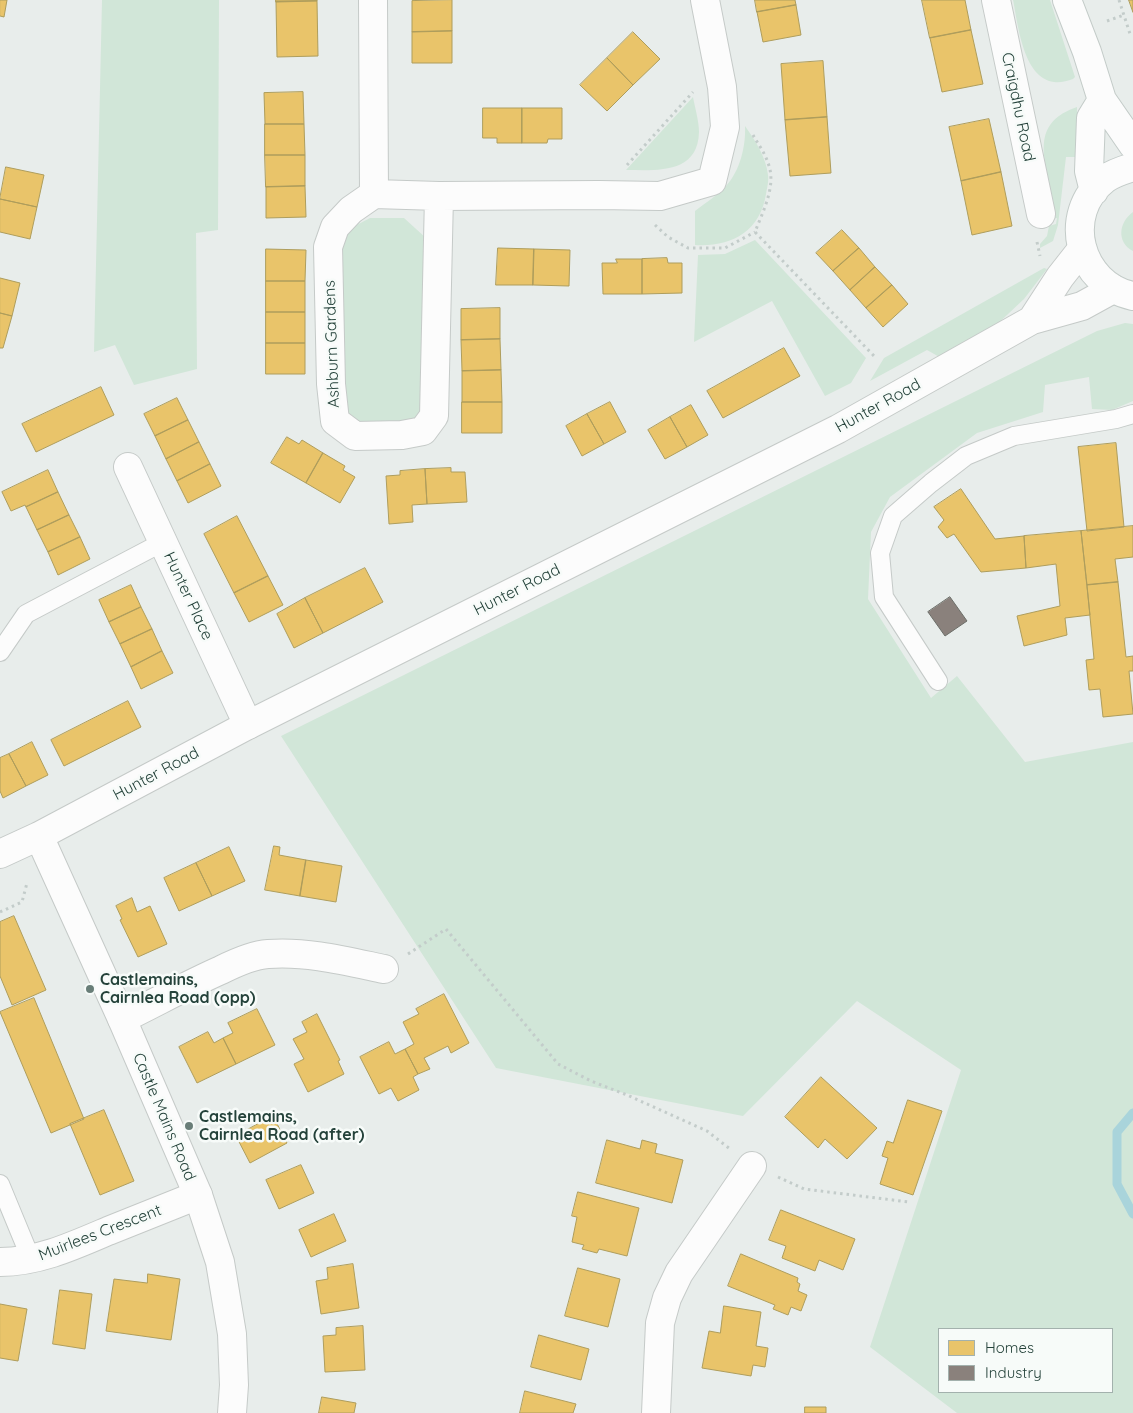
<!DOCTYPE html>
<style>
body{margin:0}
#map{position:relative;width:1133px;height:1413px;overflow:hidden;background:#e8edeb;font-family:Quicksand,sans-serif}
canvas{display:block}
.legend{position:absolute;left:938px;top:1328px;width:175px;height:65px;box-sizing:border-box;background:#f7fbf9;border:1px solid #a3b1ad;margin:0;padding:6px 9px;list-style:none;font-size:15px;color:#24423a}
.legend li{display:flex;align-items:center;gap:10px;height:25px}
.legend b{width:25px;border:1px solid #a3b1ad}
</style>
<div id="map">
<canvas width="1133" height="1413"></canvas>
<ul class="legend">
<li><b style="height:14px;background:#e9c46a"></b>Homes</li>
<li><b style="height:14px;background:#8a817c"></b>Industry</li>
</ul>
</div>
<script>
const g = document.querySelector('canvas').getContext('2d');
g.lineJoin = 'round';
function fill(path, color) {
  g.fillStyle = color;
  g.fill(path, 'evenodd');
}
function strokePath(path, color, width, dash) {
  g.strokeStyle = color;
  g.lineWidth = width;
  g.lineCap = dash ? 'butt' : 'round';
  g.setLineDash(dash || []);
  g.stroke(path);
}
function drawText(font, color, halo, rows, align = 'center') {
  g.font = font + ' Quicksand,sans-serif';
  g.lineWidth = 5;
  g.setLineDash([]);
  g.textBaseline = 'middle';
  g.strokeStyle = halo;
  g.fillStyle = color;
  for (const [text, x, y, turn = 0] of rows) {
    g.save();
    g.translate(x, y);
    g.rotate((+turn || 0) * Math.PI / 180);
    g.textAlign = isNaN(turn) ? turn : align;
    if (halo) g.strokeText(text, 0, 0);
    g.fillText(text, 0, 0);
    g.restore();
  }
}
fill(new Path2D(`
 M102 0H219L218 230 196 233 197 369 134 385 115 345 94 352Z
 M1013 0H1050L1075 77 1073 79C1067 81 1060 83 1054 82 1023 78 1018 24 1013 0Z
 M693 97C695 108 699 121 699 132 698 175 655 170 626 170Z
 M1077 107V112L1079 113 1077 157H1066L1058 225 1053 241 1040 248V244L1047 236 1049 226 1056 224 1057 218 1051 219C1052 215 1054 211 1054 207 1054 201 1051 194 1050 188 1043 153 1033 122 1077 107Z
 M745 126C755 140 766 157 768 175 769 181 767 188 766 194 760 232 731 247 695 245V211C705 203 718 195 726 186 740 171 746 146 745 126Z
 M1133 212V251C1116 242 1119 222 1133 212Z
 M370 218H404L426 238V402L419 419 404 424 349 422 341 405 340 248 349 229Z
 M755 240 866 358 851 383 825 396 772 301 694 342 698 255 725 254Z
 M1044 268 1047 269 1024 299 991 330 943 359 927 350 870 381 884 358Z
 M1125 323 1133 324V401L1112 410 1092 409 1089 377 1045 385 1043 412 977 433 890 497 871 532 868 599 931 698 957 676 1025 762 1133 742V1413H957L870 1347 961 1070 857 1001 743 1116 496 1068 281 736 1097 331ZM939 1329H1112V1392H939Z`), '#d1e6d8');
const homes = new Path2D(`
 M0 0H7L4 17 0 16Z
 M276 0H317V1L276 2Z
 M452 0V31L412 32V1Z
 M755 0H795L796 5 757 12Z
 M922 0H965L971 30 930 38Z
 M1129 0H1133V12Z
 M317 1 318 56 277 57 276 2Z
 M796 5 801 35 763 42 757 12Z
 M971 30 983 84 942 92 930 38Z
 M452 31V63H412V32Z
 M633 32 660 59 633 85 607 58Z
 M607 58 633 85 607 111 580 85Z
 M823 61 827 117 785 120 781 64Z
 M303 92 304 124H265L264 93Z
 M483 108H522V143H497V138H483Z
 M522 108H562V139H548L547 143H522Z
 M827 117 831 173 790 176 785 120Z
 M989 119 1001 172 961 181 949 127Z
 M265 124H304L305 155H265Z
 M265 155H305V186L266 187Z
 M6 167 44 175 37 207 0 199Z
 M1001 172 1012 226 972 235 961 181Z
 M305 186 306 217 266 218V187Z
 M0 199 37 207 30 239 0 232Z
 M842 230 859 248 833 271 816 253Z
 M498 248 534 249 533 285H496Z
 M859 248 875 267 850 290 833 271Z
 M266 249 306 250 305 281H266Z
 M534 249 570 250 569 286 533 285Z
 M667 258 668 263H682V293L642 294V259Z
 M616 259H642V294H603L602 263H617Z
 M875 267 892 285 866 308 850 290Z
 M0 278 20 283 12 316 0 313Z
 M266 281H305V312H266Z
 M892 285 908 304 883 327 866 308Z
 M500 308V339L461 340V309Z
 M266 312H305V343H266Z
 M0 313 12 316 3 348H0Z
 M500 339 501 370 462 371 461 340Z
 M266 343H305V374H266Z
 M784 348 800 376 723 418 707 391Z
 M501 370 502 402H462V371Z
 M101 387 114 415 36 452 22 424Z
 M177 398 188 420 155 436 144 414Z
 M462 402H502V433H462Z
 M610 402 626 432 604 444 587 414Z
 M691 405 708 435 687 447 670 417Z
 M587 414 604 444 582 456 566 426Z
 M670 417 687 447 665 459 648 430Z
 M188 420 199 442 166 459 155 436Z
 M287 437 299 444 302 440 323 453 306 483 271 463Z
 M199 442 210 464 177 481 166 459Z
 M1116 443 1124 527 1087 531 1078 447Z
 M323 453 345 466 343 470 355 477 340 503 306 483Z
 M210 464 221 486 188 503 177 481Z
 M451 468V472H465L467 502 427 504 425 469Z
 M425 469 427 504 412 505 413 522 389 524 386 476 400 475V471Z
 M48 470 58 492 26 507 25 505 11 511 2 492Z
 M961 489 995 539 1024 536 1026 568 981 572 954 534 947 538 938 527 944 520 934 507Z
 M58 492 69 515 37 530 26 507Z
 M69 515 80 537 48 552 37 530Z
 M237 516 268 576 234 593 204 534Z
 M1133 526V557L1115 559 1118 582 1087 585 1081 531Z
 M1081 531 1090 615 1065 618 1067 635 1024 646 1017 616 1060 606 1056 564 1026 568 1024 536Z
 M80 537 90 559 58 575 48 552Z
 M365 568 383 602 323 633 305 598Z
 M268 576 283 605 249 622 234 593Z
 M1118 582 1126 657 1133 656V671H1129L1133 714 1103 717 1100 689 1089 690 1086 660 1094 659 1087 585Z
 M131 585 141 607 109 622 99 600Z
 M305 598 323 633 294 648 277 614Z
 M141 607 152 629 120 644 109 622Z
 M152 629 162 651 131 667 120 644Z
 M162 651 173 673 141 689 131 667Z
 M128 701 141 727 64 766 51 740Z
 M32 742 48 775 26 786 9 754Z
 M9 754 26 786 3 798 0 791V758Z
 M274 846 280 847 279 855 306 860 300 896 265 890Z
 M229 847 245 881 212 896 196 863Z
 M306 860 342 866 336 902 300 896Z
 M196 863 212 896 179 911 164 878Z
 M132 898 137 912 150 906 167 944 138 957 120 920 122 919 116 906Z
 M14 916 46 990 12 1005 0 976V922Z
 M444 994 469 1043 451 1053 448 1046 424 1058 430 1069 418 1074 405 1049 414 1044 403 1022 419 1014 416 1009Z
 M34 998 84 1119 51 1133 0 1012Z
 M257 1009 275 1045 236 1064 223 1038 233 1033 228 1023Z
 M317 1014 340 1060 338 1061 344 1074 308 1092 294 1064 304 1059 293 1039 307 1032 302 1022Z
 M208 1032 214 1043 223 1038 236 1064 197 1083 179 1047Z
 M389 1042 395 1054 405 1049 418 1074 413 1077 419 1090 398 1101 391 1088 379 1094 360 1057Z
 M821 1077 877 1128 847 1159 825 1139 818 1148 785 1117Z
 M908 1100 942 1111 913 1195 880 1184 888 1158 882 1156 887 1141 893 1143Z
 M104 1110 134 1181 100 1195 70 1124Z
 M273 1116 287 1143 250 1163 236 1136Z
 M607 1140 640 1149 642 1140 657 1144 655 1153 683 1160 672 1203 596 1183Z
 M301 1165 314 1193 279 1209 266 1180Z
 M578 1192 639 1208 627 1256 599 1249 597 1253 582 1249 584 1245 572 1242 577 1217 572 1216Z
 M781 1210 855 1239 843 1270 819 1260 815 1271 782 1258 786 1246 769 1240Z
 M334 1214 346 1241 311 1257 299 1230Z
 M741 1254 798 1278 797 1282 800 1284 798 1291 807 1295 801 1311 791 1307 788 1315 773 1309 775 1305 728 1286Z
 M353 1264 359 1308 321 1314 316 1281 328 1279 327 1268Z
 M578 1268 620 1279 608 1327 565 1316Z
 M148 1274 180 1279 171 1340 106 1331 114 1279 147 1283Z
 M60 1290 92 1294 85 1349 53 1344Z
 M0 1304 27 1309 18 1361 0 1358Z
 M724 1306 761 1312 756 1346 768 1348 765 1367 753 1365 751 1376 702 1368 709 1331 720 1333Z
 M363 1326 365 1370 325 1372 323 1336 336 1335V1328Z
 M539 1335 589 1349 581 1380 531 1367Z
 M525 1391 576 1404 573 1413H520Z
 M322 1397 356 1403 354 1413H319Z
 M805 1407H826V1413H805Z`);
fill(homes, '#e9c46a');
strokePath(homes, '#ae9d5c', 1);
const industry = new Path2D(`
 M950 597 967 621 945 636 928 612Z`);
fill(industry, '#8a817c');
strokePath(industry, '#6b6e68', 1);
strokePath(new Path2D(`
 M1133 1113 1117 1132V1184L1133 1214`), '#a9d4db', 9);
const service = new Path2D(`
 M0 652 26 614 163 542
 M938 681 884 597 880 553 893 516 931 483 966 456 1014 436 1116 419 1133 414
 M0 1184 31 1259`);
const minor = new Path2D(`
 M373 0 374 194
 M996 0 1041 214
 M439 196 434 416 423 431 402 435 355 436 335 421 331 384 328 247 335 227 351 210 374 194 439 196 599 195 660 196 712 181 725 127 722 87 705 0
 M128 467 248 725
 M122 1019C155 1003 187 985 221 970 235 963 252 955 268 954 307 951 346 961 384 969
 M0 1262C38 1262 73 1246 108 1231 138 1219 168 1207 198 1195
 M656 1413 660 1323 667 1298 679 1273 752 1166`);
const tertiary = new Path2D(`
 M1032 320 1060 277 1082 249
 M39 836 122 1019 198 1195 220 1262 232 1334 234 1385 232 1413
 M0 854 39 836 248 725 838 429 1032 320 1082 306 1113 289`);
const secondary = new Path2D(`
 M1067 0 1087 52 1102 100 1133 145
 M1133 167C1123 170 1113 173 1105 179 1060 214 1079 285 1133 296
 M1094 191 1089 171 1091 118 1102 100`);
strokePath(service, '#c5cac8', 20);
strokePath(minor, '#c5cac8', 30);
strokePath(tertiary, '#c5cac8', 30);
strokePath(secondary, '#c3cbc8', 30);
strokePath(new Path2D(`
 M1119 0 1131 37
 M1107 21 1124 15
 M753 135C758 144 765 153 768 163 777 185 763 211 755 232L875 357
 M627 165 693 92
 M655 225 668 237 688 248H725L755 232
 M1037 242 1040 256
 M0 912 22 902 27 883
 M408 954 446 929 558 1064 591 1081 627 1095 707 1131 730 1149
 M778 1177 804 1189 909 1202`), '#c3ccca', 3, [2.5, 4]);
strokePath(service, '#fcfcfc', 18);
strokePath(minor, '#fcfcfc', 28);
strokePath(tertiary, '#fcfcfc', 28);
strokePath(secondary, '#fcfcfc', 28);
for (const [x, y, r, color] of [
 [90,989,5,"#697e78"],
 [189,1126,5,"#697e78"]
]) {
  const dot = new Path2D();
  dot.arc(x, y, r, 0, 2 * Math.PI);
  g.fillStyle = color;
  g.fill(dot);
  strokePath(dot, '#f7fbf9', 2);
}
drawText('16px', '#24423a', '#f7fbf9', [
 ["Craigdhu Road",1018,107,78],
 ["Ashburn Gardens",332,344,-92],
 ["Hunter Road",878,406,-29],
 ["Hunter Road",517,590,-27],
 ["Hunter Place",188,596,65],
 ["Hunter Road",156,774,-28],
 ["Castle Mains Road",164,1117,67],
 ["Muirlees Crescent",100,1233,-21]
]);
drawText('bold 16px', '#24423a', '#f7fbf9', [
 ["Castlemains,",100,980],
 ["Cairnlea Road (opp)",100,998],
 ["Castlemains,",199,1117],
 ["Cairnlea Road (after)",199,1135]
], 'left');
</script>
